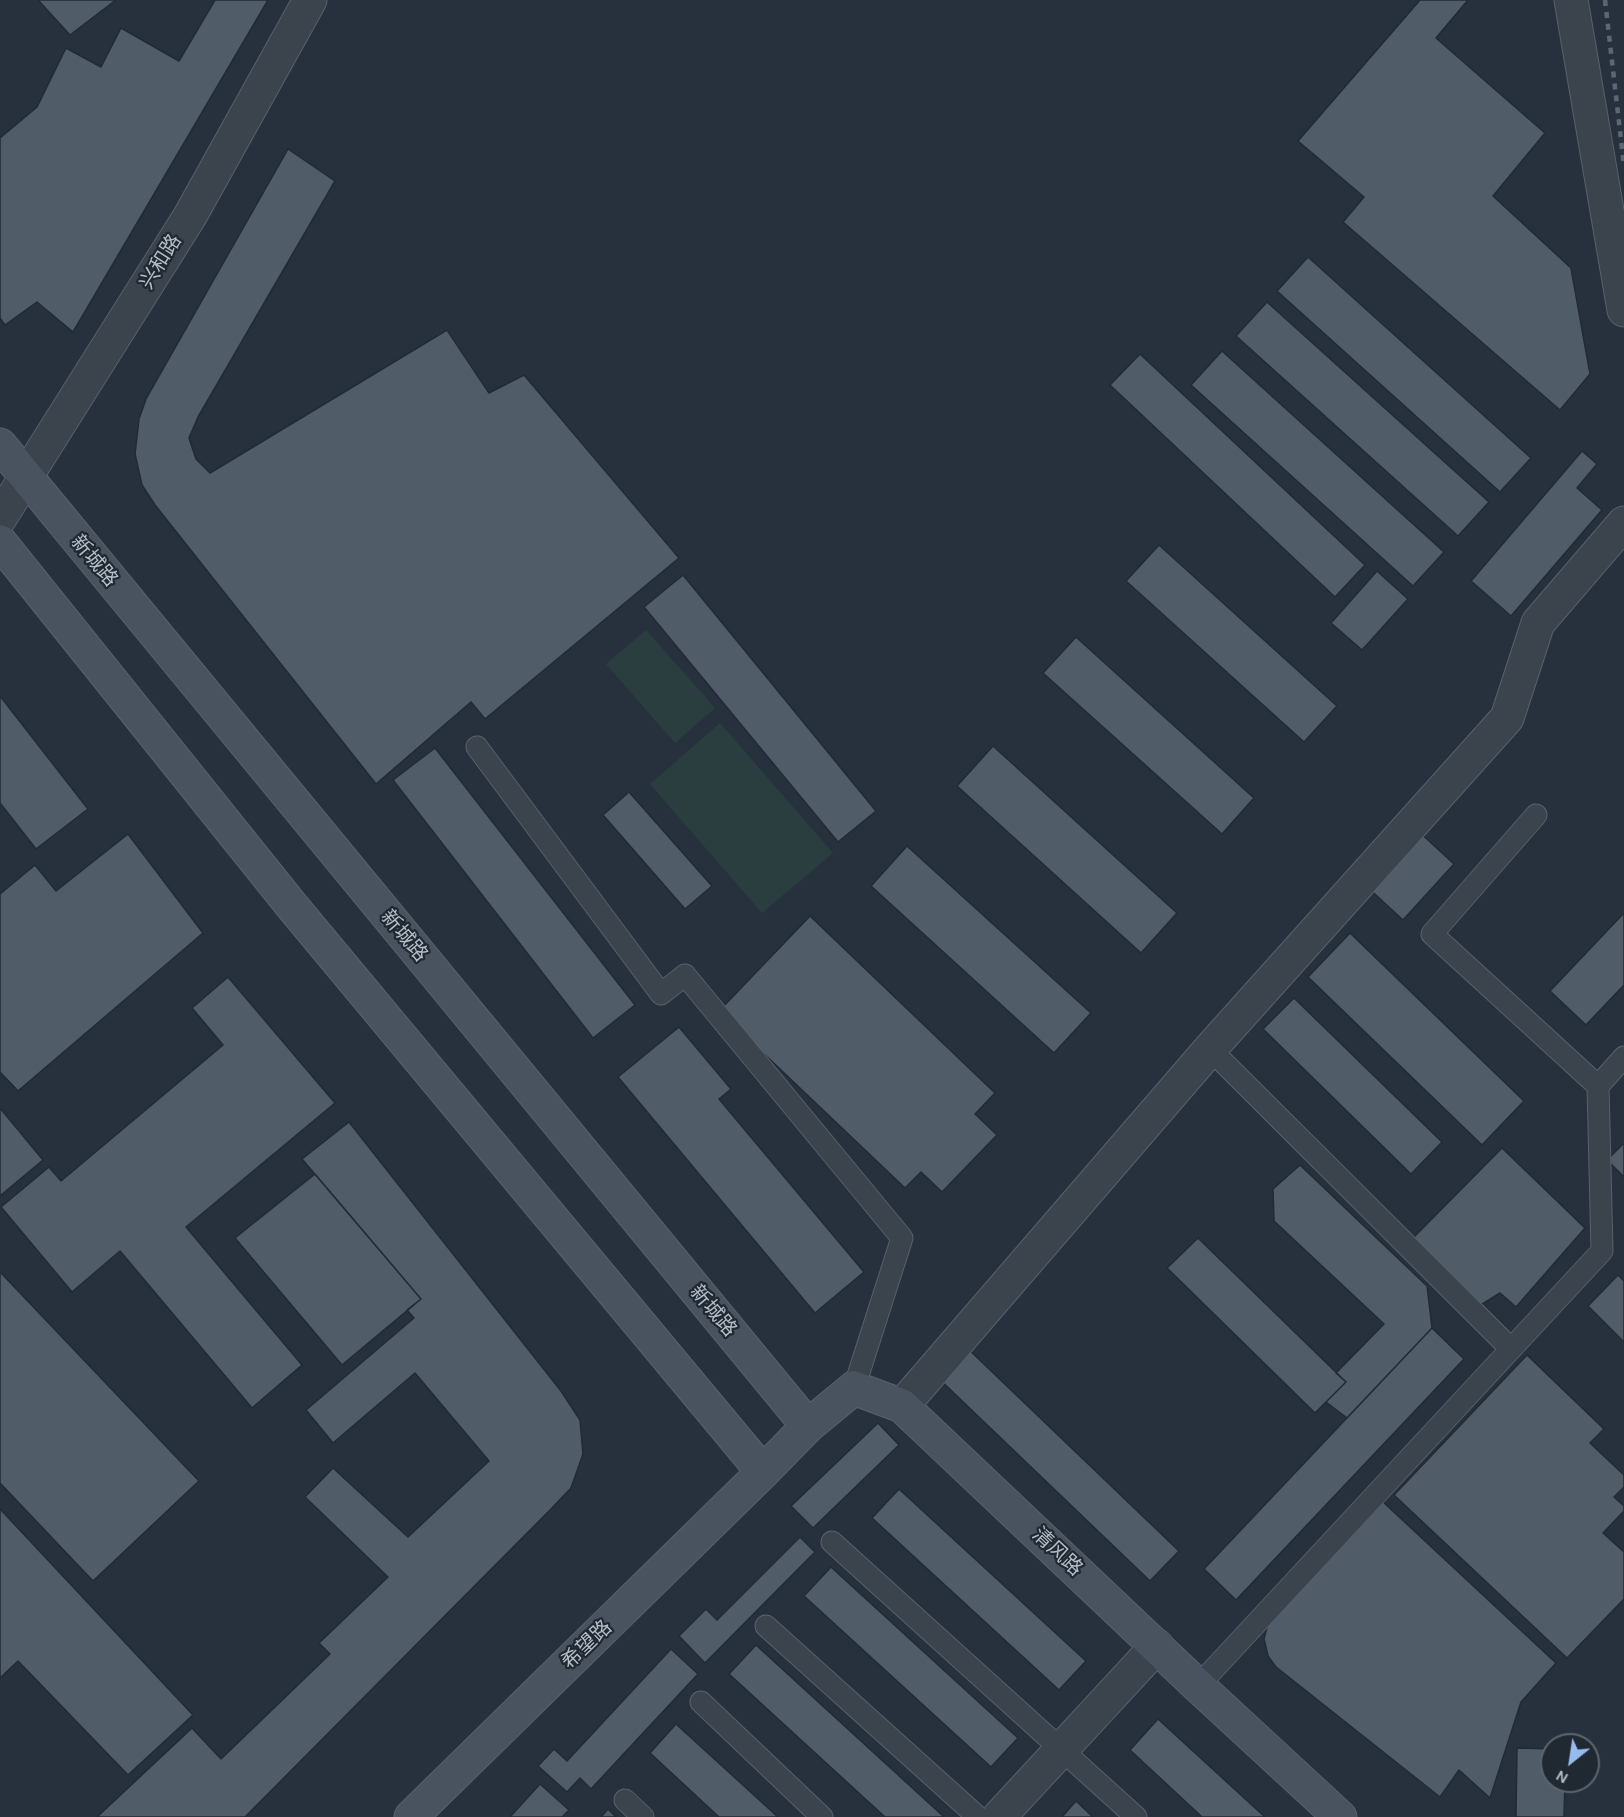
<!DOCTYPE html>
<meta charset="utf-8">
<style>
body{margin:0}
#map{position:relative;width:1624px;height:1817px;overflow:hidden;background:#27313d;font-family:Karla,sans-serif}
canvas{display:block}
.north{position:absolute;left:1540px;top:1733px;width:60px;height:60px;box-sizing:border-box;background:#202832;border:2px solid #5c646e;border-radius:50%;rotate:210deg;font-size:16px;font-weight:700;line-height:24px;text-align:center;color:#b7bec8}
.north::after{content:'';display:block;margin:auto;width:21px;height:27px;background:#96bcee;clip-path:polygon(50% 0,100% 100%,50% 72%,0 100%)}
</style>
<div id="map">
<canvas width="1624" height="1817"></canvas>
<div class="north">N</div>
</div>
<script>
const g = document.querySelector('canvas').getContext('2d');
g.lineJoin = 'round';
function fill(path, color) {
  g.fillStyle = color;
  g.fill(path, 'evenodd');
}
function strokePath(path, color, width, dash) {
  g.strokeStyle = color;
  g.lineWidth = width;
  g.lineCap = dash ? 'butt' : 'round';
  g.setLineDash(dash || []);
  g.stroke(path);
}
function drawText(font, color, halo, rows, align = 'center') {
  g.font = font + ' Karla,"Noto Sans SC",sans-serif';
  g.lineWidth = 4.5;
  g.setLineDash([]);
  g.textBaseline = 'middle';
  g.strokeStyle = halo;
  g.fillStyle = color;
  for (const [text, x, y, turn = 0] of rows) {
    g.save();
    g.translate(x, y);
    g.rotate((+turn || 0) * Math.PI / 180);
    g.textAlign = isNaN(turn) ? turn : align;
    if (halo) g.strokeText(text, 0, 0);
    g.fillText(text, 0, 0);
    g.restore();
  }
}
fill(new Path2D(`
 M646 630 715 708 675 743 606 664Z
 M720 723 833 853 762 913 650 784Z`), '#2a3e3f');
const building = new Path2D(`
 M38 0H116L70 35Z
 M215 0H268L73 332 37 302 5 325 0 318V138L37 107 66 48 101 67 121 28 179 61Z
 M1420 0H1468L1436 38 1545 133 1493 196 1571 268 1590 374 1560 410 1343 222 1364 197 1298 141Z
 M288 149 335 181 198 417 189 438 196 459 210 473 447 330 489 393 524 375 679 558 485 719 471 702 376 784 155 505 142 485 135 454 139 419 146 399Z
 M1308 257 1531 458 1500 492 1277 291Z
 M1267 302 1489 502 1458 536 1236 336Z
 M1222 351 1444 552 1413 586 1191 385Z
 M1140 354 1365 565 1335 597 1110 385Z
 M1582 451 1597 464 1577 488 1602 510 1511 616 1471 581Z
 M1159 545 1337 706 1304 742 1126 581Z
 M1377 571 1408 599 1362 650 1331 623Z
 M683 575 876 811 838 842 644 607Z
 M1076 637 1254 798 1222 834 1043 673Z
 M0 696 88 809 36 849 0 803Z
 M993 746 1177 913 1141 953 957 786Z
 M435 748 635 1005 593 1038 393 780Z
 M629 792 712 886 685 909 603 815Z
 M1416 829 1454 864 1403 920 1365 885Z
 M128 834 203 933 18 1091 0 1072V894L35 865 56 891Z
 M907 846 1091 1013 1054 1053 871 886Z
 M1624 913V985L1586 1025 1550 991Z
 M810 916 995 1093 975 1114 997 1135 942 1192 921 1172 905 1188 719 1011Z
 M1350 933 1524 1101 1482 1145 1308 977Z
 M228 977 335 1103 186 1227 302 1365 252 1408 120 1251 72 1292 1 1207 49 1167 61 1181 223 1045 192 1008Z
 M1294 998 1442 1142 1411 1174 1263 1029Z
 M679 1027 731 1089 719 1099 864 1272 815 1313 618 1077Z
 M0 1108 43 1160 0 1196Z
 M349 1122 561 1391 580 1420 583 1454 571 1488 551 1509 245 1817H97L192 1728 221 1759 330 1654 319 1643 388 1577 305 1497 333 1468 408 1537 489 1461 415 1373 333 1443 306 1410 414 1318 407 1310 421 1299 302 1159Z
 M1624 1143V1177L1607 1160Z
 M1502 1148 1585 1228 1516 1307 1500 1293 1476 1308 1414 1237Z
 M1300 1165 1427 1286 1432 1328 1347 1418 1326 1402 1346 1382 1336 1373 1384 1324 1274 1221 1273 1189Z
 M315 1174 421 1299 342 1365 235 1238Z
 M1198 1238 1346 1382 1315 1413 1167 1268Z
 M0 1272 199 1481 93 1581 0 1483Z
 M1618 1275 1624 1281V1342L1588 1306Z
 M1432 1328 1464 1359 1236 1600 1204 1569Z
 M963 1344 1179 1551 1150 1581 934 1374Z
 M1527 1355 1604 1429 1590 1443 1624 1475V1487L1614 1497 1624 1506V1511L1603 1533 1624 1552V1599L1567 1658 1394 1495Z
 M878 1423 899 1445 813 1528 791 1506Z
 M899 1489 1086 1661 1059 1690 872 1518Z
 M1382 1501 1556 1663 1521 1702 1490 1798 1459 1770 1440 1797 1276 1667 1268 1656 1264 1639 1268 1623Z
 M0 1509 193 1715 128 1775 18 1661 0 1678Z
 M800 1537 815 1552 705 1663 679 1636 706 1609 717 1620Z
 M831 1567 1018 1738 991 1767 804 1596Z
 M756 1645 943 1816 942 1817H885L729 1674Z
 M671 1649 698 1674 591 1789 580 1778 567 1792 538 1766 554 1749 567 1761Z
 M1158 1719 1265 1817H1202L1130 1750Z
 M676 1724 778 1817H719L650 1753Z
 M1517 1748 1552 1749V1781H1565L1564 1817H1516Z
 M540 1784 569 1810 562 1817H510Z
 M1076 1801 1093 1817H1062Z
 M608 1809 616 1817H601Z`);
fill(building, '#505c67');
strokePath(building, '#222a34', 1.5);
const lane = new Path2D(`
 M477 747 661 994 685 975 902 1238 854 1388
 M1536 815 1432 934 1598 1086
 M1210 1049 1510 1348
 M832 1542 1136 1817
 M766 1626 978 1817
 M1198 1686 1602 1251 1598 1086 1624 1057
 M701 1702 822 1817
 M625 1800 643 1817`);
const street = new Path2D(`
 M1571 0 1624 310
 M0 518 190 216 310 0
 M902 1406 1210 1049 1507 718 1538 623 1624 523
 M999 1817 1157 1646`);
const secondary = new Path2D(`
 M0 445 808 1426
 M0 542 292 906 763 1472
 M411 1817 763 1472 808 1426 854 1388 902 1406 1198 1686 1340 1817`);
strokePath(lane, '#59616b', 23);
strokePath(street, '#59616b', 35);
strokePath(secondary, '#59616b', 35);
strokePath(lane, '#3b434d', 21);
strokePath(street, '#3b434d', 33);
strokePath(secondary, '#49535f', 33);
strokePath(new Path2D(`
 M1605 0 1624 166`), '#5d6773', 4.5, [6, 6]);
drawText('20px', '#b7bec8', '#202832', [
 ["兴和路",161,262,-58],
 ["新城路",94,561,50],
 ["新城路",404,936,50],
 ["新城路",713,1311,50],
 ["清风路",1057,1552,43],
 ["希望路",587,1645,-44]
]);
</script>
